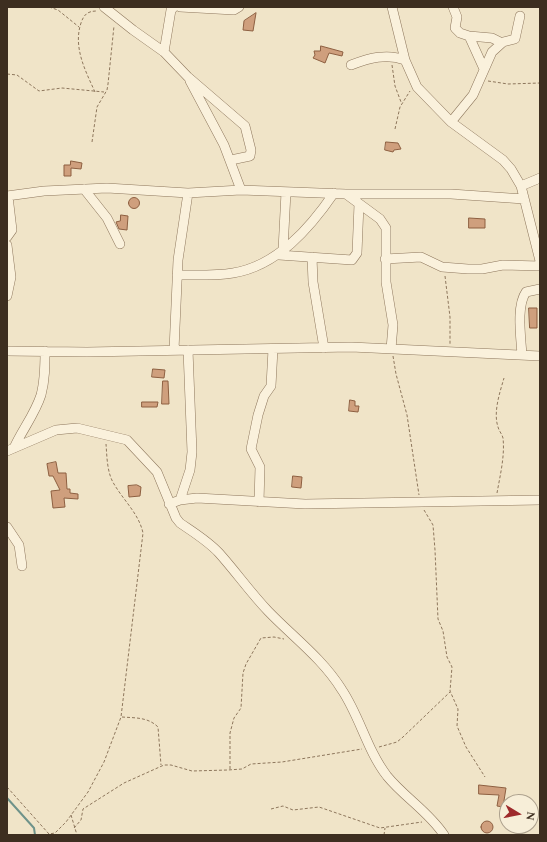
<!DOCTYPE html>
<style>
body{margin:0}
#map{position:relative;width:547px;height:842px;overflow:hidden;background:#f0e4c8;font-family:Spectral,serif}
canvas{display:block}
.frame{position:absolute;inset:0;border:8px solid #3d2e20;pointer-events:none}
.north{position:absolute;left:499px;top:794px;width:40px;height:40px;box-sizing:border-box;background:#f7eed8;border:1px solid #ada18e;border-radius:50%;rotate:100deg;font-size:11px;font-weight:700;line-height:16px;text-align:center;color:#3d2e20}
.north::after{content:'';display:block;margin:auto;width:14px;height:18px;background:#9e2a2b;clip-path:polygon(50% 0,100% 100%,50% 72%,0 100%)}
</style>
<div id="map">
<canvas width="547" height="842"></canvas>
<div class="frame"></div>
<div class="north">N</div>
</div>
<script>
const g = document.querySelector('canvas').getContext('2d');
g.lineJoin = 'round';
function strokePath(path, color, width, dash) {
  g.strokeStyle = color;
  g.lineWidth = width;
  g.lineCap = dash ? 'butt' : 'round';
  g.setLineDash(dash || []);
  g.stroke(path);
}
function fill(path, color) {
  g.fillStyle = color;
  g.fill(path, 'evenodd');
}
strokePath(new Path2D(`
 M7 798 34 828 35 835`), '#6f938a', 2);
const building = new Path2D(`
 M256 13 253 31 243 30 244 21Z
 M321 46 343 52 342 56 329 53 325 63 313 58 315 55 314 51H320Z
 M386 142 398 143 401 149 394 150 393 152 385 150Z
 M71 161 82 163 81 169 71 168V176H64V165H70Z
 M128.5 203a5.5 5.5 0 1 1 11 0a5.5 5.5 0 1 1-11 0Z
 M121 215 128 216 127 230 119 229 116 222 120 221Z
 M469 218 485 219V228H469Z
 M529 308H537V328H530Z
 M153 369 165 370 164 378 152 377Z
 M163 381H168L169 404H162Z
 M350 400 355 401V406H359L358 412 349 411Z
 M142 402H158L157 407H142Z
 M56 462 58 473H66L67 489H70V493L78 494V499L64 498 65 507 53 508 51 491 60 490 53 476H49L47 464Z
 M293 476 302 477 301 488 292 487Z
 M137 485 141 487 140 496 129 497 128 486Z
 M479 785 506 788 503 807 497 806 499 795 479 794Z
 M481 827a6 6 0 1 1 12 0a6 6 0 1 1-12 0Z`);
fill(building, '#cf9f7d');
strokePath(building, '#8d5f41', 1);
const minor = new Path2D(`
 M104 7 133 30 164 52 188 77 245 126 251 150 250 156 231 160
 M180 7 234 10 239 7
 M392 7 405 60 417 87 451 122 503 160 511 169 521 186 540 261
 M453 7 457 17 455 28 460 33 469 36 484 69
 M469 36 492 38 502 43
 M164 52 171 10 174 7
 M351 65C369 58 387 53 405 60
 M190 81 224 145 241 190
 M451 122 473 95 492 52 503 42 515 39 520 16
 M521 186 540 178
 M84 189 107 218 120 244
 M346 194 380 219 386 228V282L393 325 391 349
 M7 196 44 191 107 188 188 193 241 190 346 194H451L524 199
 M7 237 12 230 8 196
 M7 245 11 277 7 296
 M283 250 286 192
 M279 255 352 260 357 253 359 204
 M312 257 313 282 324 348
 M385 259 421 257 442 267 468 269H482L503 265 540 266
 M177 275C195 275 215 276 233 273 277 266 310 228 334 193
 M174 350 178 260 188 193
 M7 351 87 352 351 347 540 356
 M522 355C521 338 516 306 526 292L540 289
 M14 448C22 430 35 414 41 395 45 380 45 366 45 351
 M7 451 56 430 77 428 127 440 157 472 176 518 180 523C193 532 208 541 219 553 236 572 250 592 268 611 293 637 322 658 342 690 360 717 367 750 387 776 404 797 429 812 444 835
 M180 500 190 470 192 452 188 350
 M259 502 260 467 251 449 258 415 264 396 271 386 273 349
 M169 504 180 500 197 498 305 504 540 500
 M7 527 19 545 22 566`);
strokePath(minor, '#8d765c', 10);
strokePath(new Path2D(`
 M49 7 58 10 79 27
 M392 65 395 86 401 102
 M7 74 17 75 39 91 62 88 104 92
 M488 81 508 84 540 83
 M95 92C85 70 73 47 81 23 84 14 88 11 97 11
 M395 129 400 107 410 91
 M92 142 97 107 107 90 108 84 114 26
 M445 276 450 317V344
 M393 356 396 374 407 415 419 495
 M497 493C500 476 505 456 503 438 502 434 499 431 498 427 493 412 500 392 504 378
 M424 510 433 525 435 550 438 619 443 631 447 657 452 667 450 691 458 709 457 726 466 747 485 777
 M122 717C135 718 148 717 158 727L161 765
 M379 747 397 742 403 737 450 692
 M230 769V733L234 718 241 708 243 673 246 664 261 638 274 637 284 639
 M7 787 49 834 55 833 66 822 88 792 104 762 121 717 143 533C139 514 124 501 114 484 107 473 107 457 106 444
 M271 809 283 806 293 810 319 807 380 828 422 822
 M71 815 77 835
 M74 828 81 820 83 809 124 783 164 765H171L192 771 228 770 242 769 251 764 282 762 362 749
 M384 835 385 828`), '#8d765c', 1, [3, 2]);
strokePath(minor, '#faf1dc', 9);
</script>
